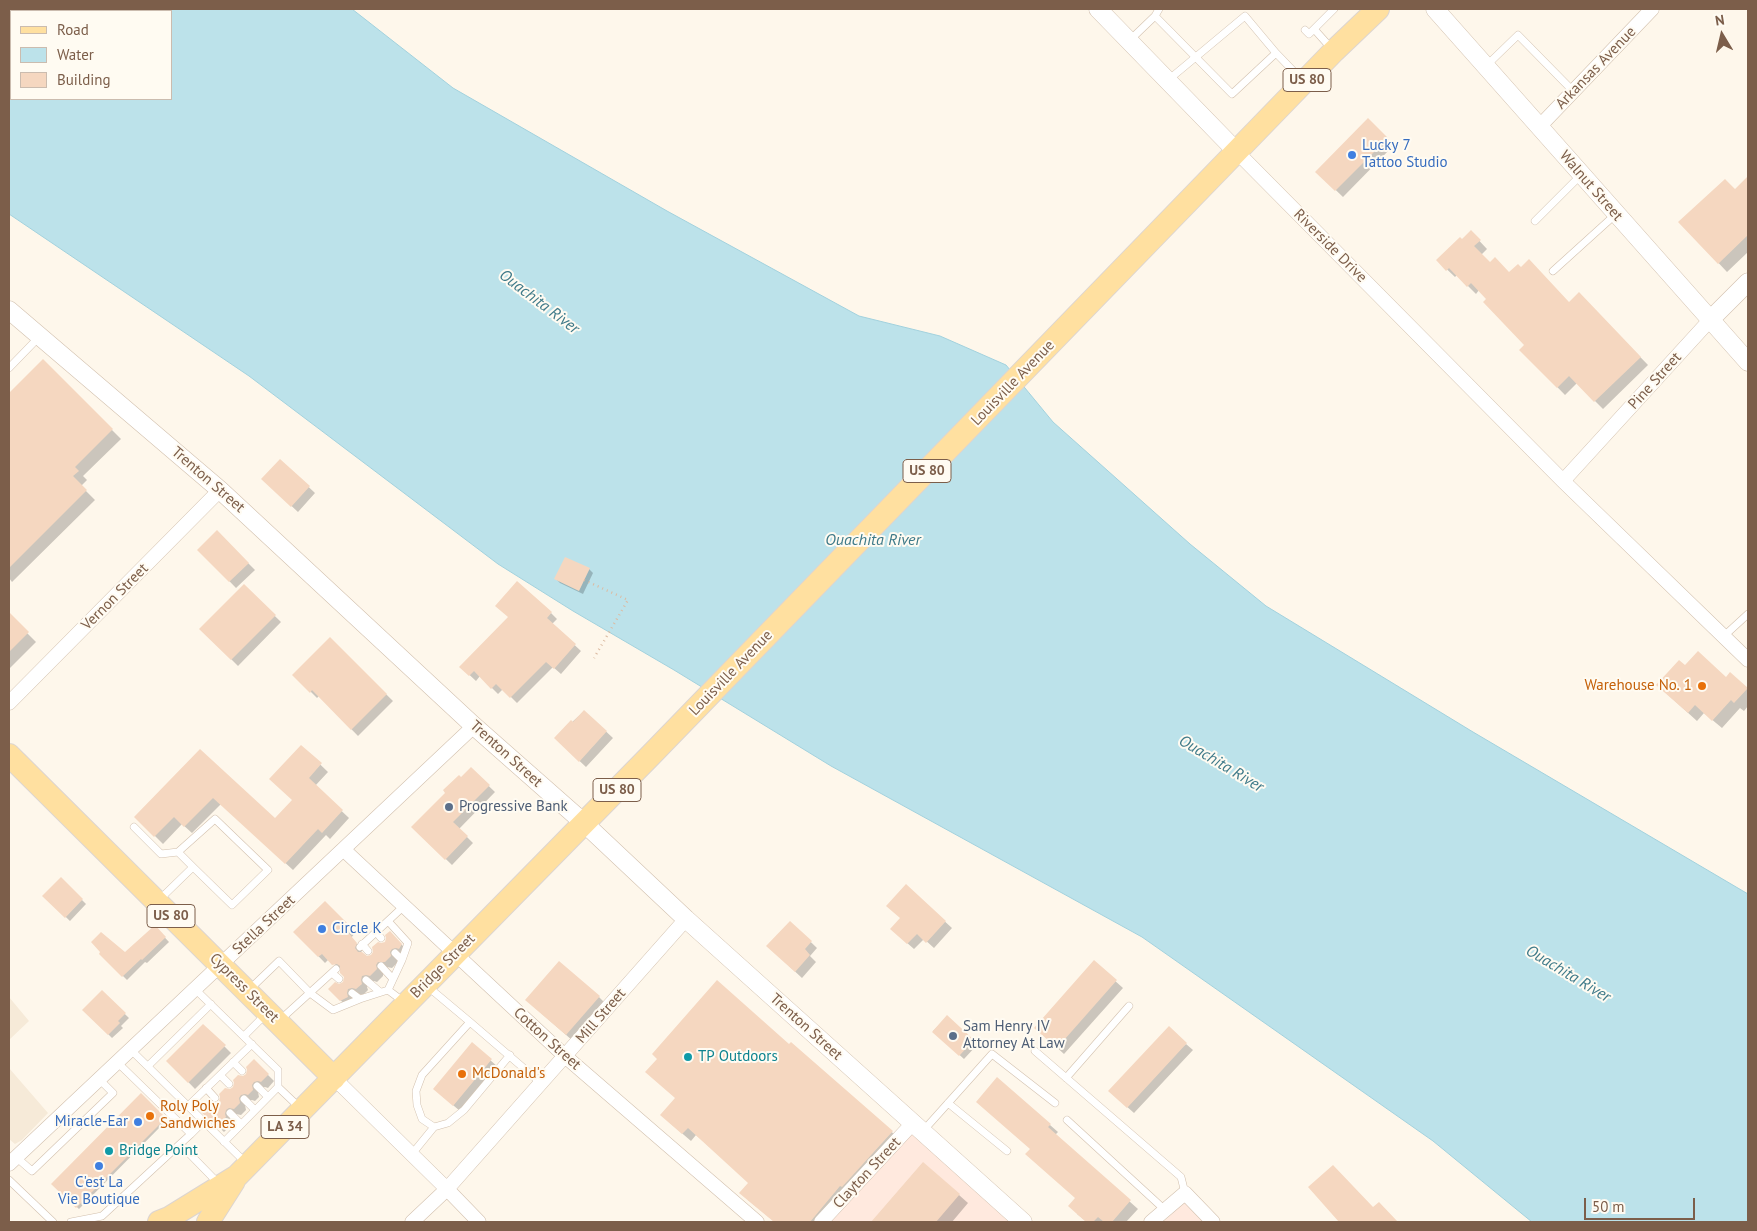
<!DOCTYPE html>
<style>
body{margin:0}
#map{position:relative;width:1757px;height:1231px;overflow:hidden;background:#fef7eb;font-family:"PT Sans",sans-serif}
canvas{display:block}
.frame{position:absolute;inset:0;border:10px solid #7c5e4a;pointer-events:none}
.legend{position:absolute;left:10px;top:10px;width:162px;height:90px;box-sizing:border-box;background:#fffbf2;border:1px solid #cbbcaf;margin:0;padding:6px 9px;list-style:none;font-size:15px;color:#7c5e4a}
.legend li{display:flex;align-items:center;gap:10px;height:25px}
.legend b{width:25px;border:1px solid #cbbcaf}
.north{position:absolute;left:1697px;top:10px;width:50px;height:50px;-webkit-text-stroke:4px #fffbf2;paint-order:stroke;rotate:351deg;font-size:14px;font-weight:700;line-height:20px;text-align:center;color:#7c5e4a}
.north::after{content:'';display:block;margin:auto;width:18px;height:22px;background:#7c5e4a;clip-path:polygon(50% 0,100% 100%,50% 72%,0 100%)}
.scale{position:absolute;left:1584px;top:1198px;width:111px;height:22px;box-sizing:border-box;border:2px solid #7c5e4a;border-top:0;padding-left:6px;font-size:15px;line-height:18px;white-space:nowrap;color:#7c5e4a;-webkit-text-stroke:4px #fffbf2;paint-order:stroke}
</style>
<div id="map">
<canvas width="1757" height="1231"></canvas>
<div class="frame"></div>
<ul class="legend">
<li><b style="height:6px;background:#ffe0a0"></b>Road</li>
<li><b style="height:14px;background:#bce2ea"></b>Water</li>
<li><b style="height:14px;background:#f5d7c0"></b>Building</li>
</ul>
<div class="north">N</div>
<div class="scale">50 m</div>
</div>
<script>
const g = document.querySelector('canvas').getContext('2d');
g.lineJoin = 'round';
function fill(path, color) {
  g.fillStyle = color;
  g.fill(path, 'evenodd');
}
function strokePath(path, color, width, dash) {
  g.strokeStyle = color;
  g.lineWidth = width;
  g.lineCap = dash ? 'butt' : 'round';
  g.setLineDash(dash || []);
  g.stroke(path);
}
function drawText(font, color, halo, rows, align = 'center') {
  g.font = font + ' "PT Sans",sans-serif';
  g.lineWidth = 4;
  g.setLineDash([]);
  g.textBaseline = 'middle';
  g.strokeStyle = halo;
  g.fillStyle = color;
  for (const [text, x, y, turn = 0] of rows) {
    g.save();
    g.translate(x, y);
    g.rotate((+turn || 0) * Math.PI / 180);
    g.textAlign = isNaN(turn) ? turn : align;
    if (halo) g.strokeText(text, 0, 0);
    g.fillText(text, 0, 0);
    g.restore();
  }
}
fill(new Path2D(`
 M9 997 29 1021 9 1040Z
 M9 1068 48 1113 22 1140 15 1144 9 1139Z`), '#f6ead8');
fill(new Path2D(`
 M913 1123 1023 1222H821Z
 M1188 1199 1211 1222H1163Z`), '#ffe9de');
const water = new Path2D(`
 M9 9H352L453 88 667 211 859 316 940 336 1006 365 1053 422 1190 544 1266 606 1473 732 1748 894V1222H1532L1433 1141 1142 937 831 766 674 670 573 611 498 564 249 376 9 214ZM11 11H171V99H11Z`);
fill(water, '#bce2ea');
strokePath(water, '#a2d1dd', 1);
fill(new Path2D(`
 M1368 119 1394 145 1343 197 1317 172Z
 M1748 178V252L1727 272 1680 222 1735 191Z
 M1471 232 1487 249 1481 255 1490 264 1569 303 1579 294 1648 365 1603 409 1577 383 1565 395 1521 350 1526 345 1488 299 1479 290 1476 294 1457 275 1455 277 1437 260Z
 M43 361 121 439 83 476 87 480 81 486 95 500 12 582 9 578V395Z
 M280 460 315 493 298 512 269 485Z
 M217 532 255 570 236 588 199 550Z
 M589 569 593 573 583 594 560 583 556 579Z
 M244 586 281 622 238 666 201 629Z
 M551 613 557 619 552 624 581 651 561 674 553 667 517 703 503 689 498 694 480 676 476 681 461 667Z
 M12 618 36 642 9 669V621Z
 M330 639 393 701 358 736 319 696 317 698 294 675Z
 M1685 667 1726 678 1730 674 1748 690V706L1744 711 1740 708 1722 728 1704 713 1697 721 1666 693Z
 M584 711 613 738 586 767 555 738Z
 M301 746 328 772 315 786 349 818 330 839 326 835 293 870 221 804 192 833 182 824 163 844 136 817 200 751 275 820 294 801Z
 M471 769 495 792 459 829 473 843 452 865 413 827Z
 M61 879 86 904 70 921 44 896Z
 M906 886 952 928 934 948 924 939 914 949 898 935Z
 M325 903 355 933 351 938 362 950 361 953 366 957 372 956 381 945 396 939 408 951 397 956V963L392 968 387 967 383 969V976L377 982 374 981 369 982 367 987 368 990 363 995 359 994 354 996 347 1007 330 989 344 983 345 976 341 970 329 959 325 963 295 932Z
 M790 922 817 948 810 956 816 962 802 978 774 952Z
 M155 927 169 942 147 963 145 962 127 980 101 954H125Z
 M1094 962 1123 988 1064 1054 1042 1034Z
 M102 992 129 1018 121 1026 123 1028 112 1038 84 1010Z
 M599 997 605 1003 573 1041 533 1006Z
 M947 1017 977 1045 964 1059 933 1031Z
 M203 1025 231 1053 195 1089 168 1061Z
 M472 1044 498 1067 460 1111 441 1095Z
 M1186 1044 1193 1050 1134 1113 1116 1097Z
 M789 1046 900 1139 823 1222H775L748 1200 750 1183 696 1135 691 1141 670 1123Z
 M254 1061 274 1081 268 1088 265 1087 260 1088 258 1092 259 1097 255 1101 252 1100 247 1101 245 1105 246 1110 241 1115 236 1114 232 1116 231 1121 232 1124 224 1132 203 1112 220 1102 247 1075Z
 M997 1079 1050 1125 1058 1132 1055 1135 1138 1209 1126 1222H1087L1077 1214V1198L1031 1149Z
 M141 1095 167 1120 79 1209 53 1184Z
 M923 1163 968 1203 952 1222H872Z
 M1309 1187 1374 1209 1379 1204 1396 1222H1340Z`), '#0003');
fill(new Path2D(`
 M1368 118 1388 138 1335 191 1315 172Z
 M1748 176V235L1718 264 1678 222 1725 179 1735 189Z
 M1471 230 1481 240 1474 246 1490 262 1495 257 1509 272 1518 264 1521 267 1529 259 1569 302 1579 292 1641 357 1594 402 1569 376 1557 388 1519 350 1524 345 1483 302 1486 299 1471 283 1467 287 1449 268 1446 271 1436 260 1460 237 1462 239Z
 M43 359 113 429 75 467 79 471 73 476 87 490 9 568V393Z
 M280 459 310 486 291 507 261 479Z
 M217 530 249 563 229 582 197 550Z
 M565 557 590 568 579 591 554 579Z
 M517 581 552 612 547 618 576 644 554 669 546 662 510 698 496 684 491 689 474 671 469 676 459 667 508 617 495 606Z
 M244 584 276 615 231 660 199 629Z
 M9 612 29 632 9 652Z
 M330 637 387 694 351 730 312 690 310 693 292 675Z
 M1698 651 1726 677 1730 672 1748 688 1734 703 1731 700 1712 721 1695 705 1688 713 1656 685 1679 660 1685 665Z
 M584 710 607 731 579 762 554 738 571 720 573 722Z
 M301 745 322 763 309 778 343 810 322 833 318 829 285 864 213 798 184 827 174 817 154 837 134 817 200 749 275 818 292 800 269 779Z
 M471 767 490 785 453 822 468 836 445 860 411 827 445 793 443 790 459 775 461 777Z
 M61 877 83 899 65 918 42 896Z
 M906 884 946 921 926 943 917 934 907 944 890 929 900 918 886 906Z
 M325 901 350 926 346 930 357 943 355 948 358 952H362L367 956 371 955 373 952 372 947 378 942 381 943 385 942 386 938 385 935 390 931 402 944 399 949 396 948 392 949 390 952 391 956 385 962H378L376 965 377 969 370 976 366 975 362 976 361 980 362 984 356 989 352 988 348 989 347 993 348 997 340 1001 328 989 335 982 339 984 343 982 344 977 340 973V966L337 964 332 965 322 954 318 957 293 932Z
 M790 921 812 941 805 949 810 955 795 972 766 946Z
 M155 925 166 937 142 960 141 959 122 977 99 954 100 952 91 942 101 932 125 952Z
 M1094 960 1117 980 1057 1048 1034 1028Z
 M559 961 600 996 566 1035 525 1000Z
 M717 980 789 1044 791 1042 893 1131 842 1187 840 1186 810 1222H774L739 1193 748 1183 688 1128 682 1134 660 1115 675 1098 645 1072 657 1059 652 1054Z
 M102 990 126 1013 118 1021 120 1023 108 1035 82 1010Z
 M947 1015 974 1040 959 1056 932 1032Z
 M203 1024 226 1045 188 1083 166 1061Z
 M1169 1026 1187 1043 1127 1108 1108 1091Z
 M472 1042 492 1059 453 1106 433 1089Z
 M254 1059 269 1074 261 1082 258 1081 254 1082 252 1085 253 1090 248 1095 245 1094 241 1095 239 1098 240 1103 234 1109 229 1108 226 1110 225 1114 226 1117 217 1127 201 1112 211 1102 216 1103 219 1102 220 1097 219 1094 225 1088 230 1089 233 1087 234 1083 233 1080 238 1075 243 1076 246 1074 247 1070 246 1067Z
 M997 1077 1051 1124 1048 1127 1131 1200 1112 1222H1104L1098 1217 1093 1222H1086L1068 1206 1075 1198 1025 1154 1030 1149 976 1102Z
 M141 1093 166 1118 76 1208 51 1184Z
 M923 1162 960 1194 936 1222H871Z
 M1333 1165 1373 1207 1379 1202 1398 1222H1339L1308 1187Z`), '#f5d7c0');
const service = new Path2D(`
 M1159 9 1155 16 1232 94 1276 53 1245 16 1167 81
 M1305 30 1309 34 1314 29
 M1130 40 1155 16
 M1331 48 1314 29 1334 9
 M1276 53 1302 80
 M1486 66 1518 35 1573 91
 M1535 221 1581 175
 M1553 271 1616 214
 M9 368 40 336
 M1724 636 1748 614
 M134 827 161 854 178 852
 M159 900 193 867 232 905 268 870 215 819 178 852 193 867
 M388 921 408 943 402 960
 M376 932 381 938
 M362 944 368 951
 M360 947 404 906
 M381 966 393 979
 M332 973 339 979
 M366 980 380 992
 M427 986 470 1022 422 1075 416 1091 417 1105 422 1119 434 1127 448 1123 464 1110 510 1055
 M195 989 278 1070V1087L299 1107
 M250 989 279 961 310 993 333 1010 360 999
 M388 990 402 960 395 953
 M352 993 360 999 388 990 404 1002
 M280 1020 336 969
 M470 1022 541 1083
 M244 1036 265 1015
 M130 1049 246 1163
 M1035 1051 1181 1177 1185 1193
 M117 1062 191 1134 180 1144
 M233 1062 242 1071
 M148 1066 211 1004
 M220 1075 229 1084
 M1066 1078 1129 1006
 M257 1086 268 1097
 M206 1088 215 1098
 M244 1099 255 1110
 M948 1103 1007 1151
 M188 1106 252 1044
 M230 1113 241 1124
 M1067 1120 1165 1210
 M923 1131 992 1054 1055 1103
 M191 1134 203 1122
 M224 1142 278 1087
 M412 1154 434 1127
 M16 1157 32 1171 113 1093 99 1079
 M9 1180 53 1222
 M71 1222 102 1216 180 1144 219 1184`);
const minor = new Path2D(`
 M1539 127 1652 9
 M1237 152 1563 481 1748 660
 M1563 481 1710 320
 M9 703 220 490
 M344 850 566 1057 757 1222
 M334 1078 447 1189 479 1222
 M9 1164 474 726
 M412 1222 447 1189 686 919
 M821 1222 913 1123
 M1151 1222 1185 1193 1213 1222`);
const tertiary = new Path2D(`
 M1098 9 1237 152
 M1435 9 1748 362
 M9 310 220 490 474 726 584 823 686 919 1023 1222
 M1710 320 1748 282`);
const primary = new Path2D(`
 M9 755 334 1078
 M159 1222 169 1218 237 1176 649 757 1334 51 1378 9
 M208 1222 234 1181`);
strokePath(service, '#d2c0ae', 8);
strokePath(minor, '#d2c0ae', 15);
strokePath(tertiary, '#d2c0ae', 19);
strokePath(primary, '#ddd5d0', 24);
strokePath(new Path2D(`
 M584 580 628 600 594 658`), '#dcbba2', 2.5, [1, 4]);
strokePath(service, '#fff', 7);
strokePath(minor, '#fff', 14);
strokePath(tertiary, '#fff', 18);
strokePath(primary, '#ffe0a0', 22);
for (const [x, y, r, color] of [
 [1352,155,5,"#3f7fe0"],
 [1702,686,5,"#e8710a"],
 [449,807,5,"#5c6f8a"],
 [322,929,5,"#3f7fe0"],
 [953,1036,5,"#5c6f8a"],
 [688,1057,5,"#0f9aa8"],
 [462,1074,5,"#e8710a"],
 [150,1116,5,"#e8710a"],
 [138,1122,5,"#3f7fe0"],
 [109,1151,5,"#0f9aa8"],
 [99,1166,5,"#3f7fe0"]
]) {
  const dot = new Path2D();
  dot.arc(x, y, r, 0, 2 * Math.PI);
  g.fillStyle = color;
  g.fill(dot);
  strokePath(dot, '#fffbf2', 2);
}
for (const [x, y, w] of [
 [1307,80,48],
 [927,471,48],
 [617,790,48],
 [171,916,48],
 [285,1127,48]
]) {
  const box = new Path2D();
  box.roundRect(x - w / 2, y - 11.5, w, 23, 4);
  g.fillStyle = '#fffbf2';
  g.fill(box);
  strokePath(box, '#7c5e4a', 1);
}
drawText('bold 14px', '#7c5e4a', null, [
 ["US 80",1307,80],
 ["US 80",927,471],
 ["US 80",617,790],
 ["US 80",171,916],
 ["LA 34",285,1127]
]);
drawText('15px', '#7c5e4a', '#fffbf2', [
 ["Arkansas Avenue",1596,68,-46],
 ["Walnut Street",1591,186,49],
 ["Riverside Drive",1330,246,45],
 ["Pine Street",1655,381,-48],
 ["Louisville Avenue",1013,383,-46],
 ["Trenton Street",208,480,41],
 ["Vernon Street",115,597,-45],
 ["Louisville Avenue",731,673,-46],
 ["Trenton Street",506,754,42],
 ["Stella Street",264,925,-43],
 ["Bridge Street",443,966,-45],
 ["Cypress Street",244,988,45],
 ["Mill Street",601,1016,-49],
 ["Trenton Street",806,1027,42],
 ["Cotton Street",547,1039,42],
 ["Clayton Street",867,1173,-47]
]);
drawText('15px', '#366cbe', '#fffbf2', [
 ["Lucky 7",1362,146],
 ["Tattoo Studio",1362,163],
 ["Circle K",332,929],
 ["Miracle-Ear",128,1122,"right"],
 ["C'est La",99,1183,"center"],
 ["Vie Boutique",99,1200,"center"]
], 'left');
drawText('15px', '#c56008', '#fffbf2', [
 ["Warehouse No. 1",1692,686,"right"],
 ["McDonald's",472,1074],
 ["Roly Poly",160,1107],
 ["Sandwiches",160,1124]
], 'left');
drawText('15px', '#4e5e75', '#fffbf2', [
 ["Progressive Bank",459,807],
 ["Sam Henry IV",963,1027],
 ["Attorney At Law",963,1044]
], 'left');
drawText('15px', '#0d838f', '#fffbf2', [
 ["TP Outdoors",698,1057],
 ["Bridge Point",119,1151]
], 'left');
drawText('italic 16px', '#3f7a89', '#fffbf2', [
 ["Ouachita River",539,302,37],
 ["Ouachita River",873,540],
 ["Ouachita River",1221,764,31],
 ["Ouachita River",1568,974,31]
]);
</script>
